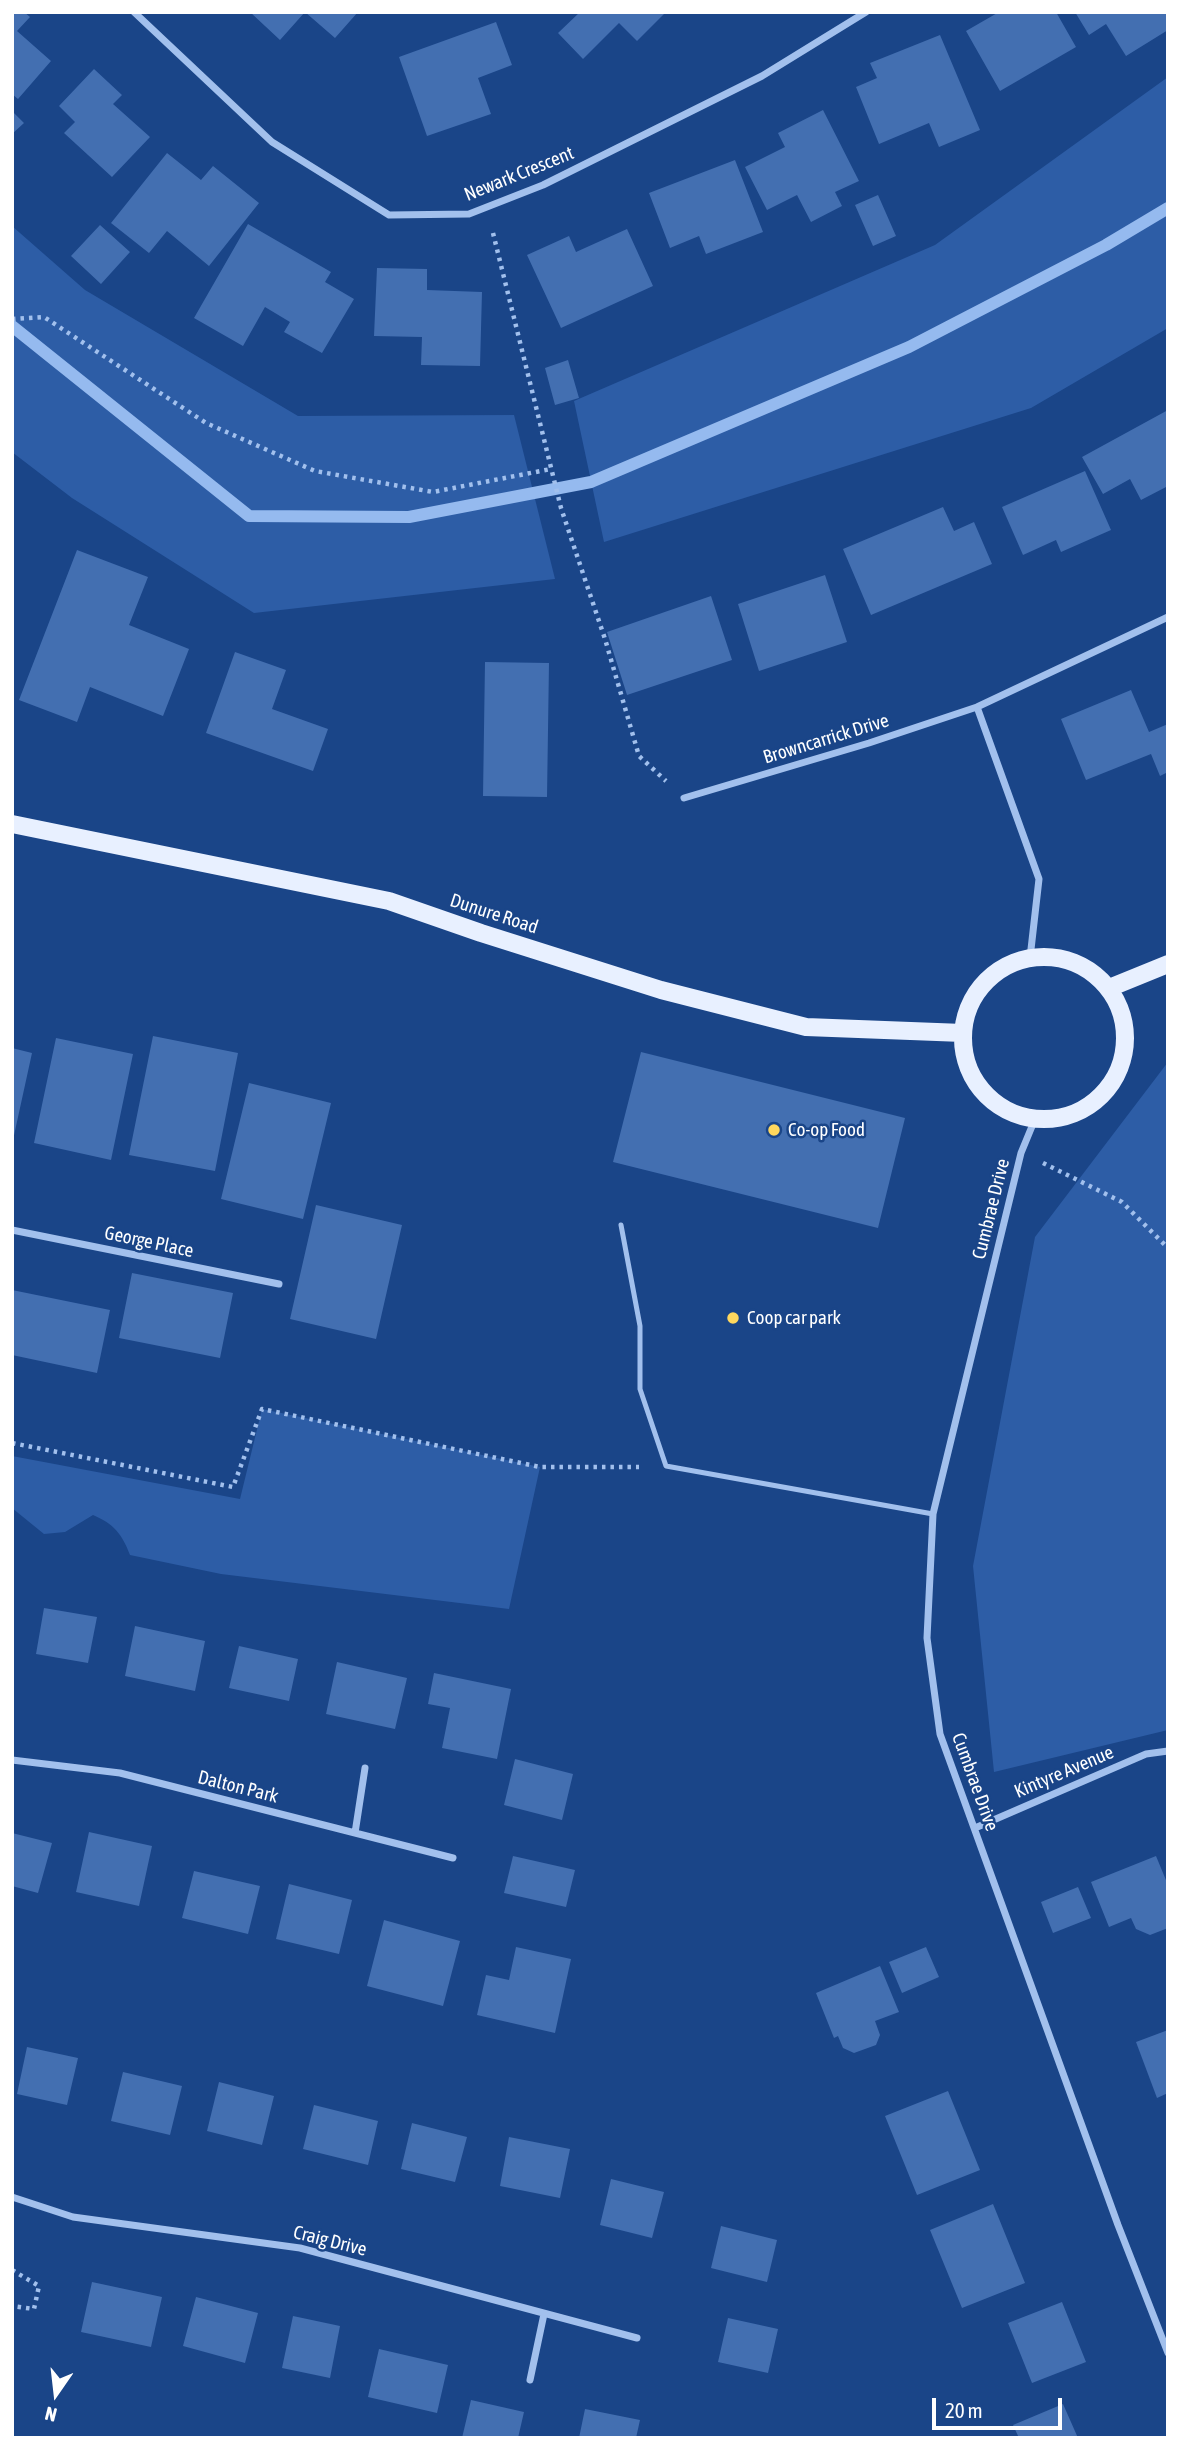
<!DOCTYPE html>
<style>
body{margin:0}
#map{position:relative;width:1180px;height:2450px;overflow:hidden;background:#1a4588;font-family:"Asap Condensed",sans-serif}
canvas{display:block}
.frame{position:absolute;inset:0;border:14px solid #fff;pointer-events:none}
.north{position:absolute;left:21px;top:2359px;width:70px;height:70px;-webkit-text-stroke:5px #1a4588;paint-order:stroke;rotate:194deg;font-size:19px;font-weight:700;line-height:28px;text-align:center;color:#fff}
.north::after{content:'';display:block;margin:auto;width:24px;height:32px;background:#fff;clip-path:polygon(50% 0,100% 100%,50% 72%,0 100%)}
.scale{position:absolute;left:932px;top:2398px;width:130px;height:32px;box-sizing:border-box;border:4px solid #fff;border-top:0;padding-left:9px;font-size:21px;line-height:24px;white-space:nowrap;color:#fff;-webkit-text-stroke:5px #1a4588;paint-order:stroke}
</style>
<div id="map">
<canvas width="1180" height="2450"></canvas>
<div class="frame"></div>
<div class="north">N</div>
<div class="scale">20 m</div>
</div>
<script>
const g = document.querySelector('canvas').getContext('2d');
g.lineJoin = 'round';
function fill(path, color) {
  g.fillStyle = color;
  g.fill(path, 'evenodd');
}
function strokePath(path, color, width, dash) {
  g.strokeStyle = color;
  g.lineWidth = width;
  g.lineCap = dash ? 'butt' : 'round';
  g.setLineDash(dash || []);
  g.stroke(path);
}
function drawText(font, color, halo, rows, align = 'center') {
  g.font = font + ' "Asap Condensed",sans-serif';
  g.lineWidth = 5;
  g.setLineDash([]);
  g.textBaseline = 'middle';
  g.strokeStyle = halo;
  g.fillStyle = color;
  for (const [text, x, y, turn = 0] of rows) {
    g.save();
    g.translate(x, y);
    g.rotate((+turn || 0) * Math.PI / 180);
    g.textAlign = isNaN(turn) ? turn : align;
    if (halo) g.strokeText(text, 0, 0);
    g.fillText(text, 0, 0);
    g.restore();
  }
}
fill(new Path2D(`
 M1168 77V328L1031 408 604 542 574 401 935 245Z
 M12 226 85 290 298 416 514 415 555 579 254 613 72 498 12 452Z
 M1168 1062V1730L994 1772 973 1566 1035 1237Z
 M262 1409 540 1467 509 1609 221 1574 130 1555C122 1534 114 1524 93 1515L65 1532 44 1534 12 1508V1456L240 1499Z`), '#2d5da6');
strokePath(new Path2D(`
 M12 326 249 516 409 517 591 482 909 347 1106 245 1168 208`), '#95baef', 12);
fill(new Path2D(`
 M12 12H24L30 17 17 31 51 61 18 99 12 94Z
 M250 12H358L335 38 305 12 280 40Z
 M580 12H666L637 41 619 23 583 59 558 33Z
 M999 12H1056L1076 47 1000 91 966 31Z
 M1075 12H1168V30L1126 56 1106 24 1089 35Z
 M496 22 512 65 478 78 491 114 427 136 399 57Z
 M940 35 980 130 939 147 929 123 879 144 856 87 877 78 870 63Z
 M94 69 122 95 113 104 150 137 112 177 64 133 75 122 59 106Z
 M823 110 859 181 835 192 842 206 811 222 797 195 767 210 745 167 785 147 778 133Z
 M12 111 24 123 12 134Z
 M167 153 201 180 213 166 259 203 209 266 167 231 149 253 111 223Z
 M735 160 763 232 706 254 699 236 670 248 649 193Z
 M878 195 896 236 873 246 855 205Z
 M248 224 331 272 325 282 354 299 322 353 284 332 290 322 265 307 243 346 194 318Z
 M100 225 130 252 101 284 71 256Z
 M627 229 653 286 561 328 527 255 569 236 576 252Z
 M377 268 427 269V290L482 292 480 366 421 365 422 337 374 336Z
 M568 360 579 398 555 405 545 368Z
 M1168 410V486L1141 500 1130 479 1103 494 1082 457Z
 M1085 471 1111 530 1061 552 1056 540 1023 555 1002 507Z
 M943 507 954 531 974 522 992 564 871 615 843 549Z
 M77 550 148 577 129 625 189 649 163 716 90 687 77 722 19 700Z
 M825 575 847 642 759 671 738 604Z
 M711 596 732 660 627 695 607 632Z
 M235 652 286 670 272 709 328 729 313 771 206 733Z
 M485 662 549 663 547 797 483 796Z
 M1131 690 1149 732 1168 724V772L1160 776 1151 754 1086 780 1061 719Z
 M153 1036 238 1053 215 1171 129 1155Z
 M56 1038 133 1054 111 1160 34 1143Z
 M12 1048 32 1053 13 1140H12Z
 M641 1052 905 1118 878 1228 613 1162Z
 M249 1083 331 1103 303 1219 221 1199Z
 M316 1205 402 1225 376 1339 290 1319Z
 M132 1273 233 1293 220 1358 119 1338Z
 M12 1290 110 1310 97 1373 12 1355Z
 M44 1608 97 1617 88 1663 36 1654Z
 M135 1626 205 1641 195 1691 125 1676Z
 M239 1646 298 1659 289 1701 229 1688Z
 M337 1662 407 1678 395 1729 326 1714Z
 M434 1673 511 1689 497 1759 442 1748 450 1708 428 1704Z
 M515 1759 573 1774 562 1820 504 1805Z
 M89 1832 152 1846 139 1906 76 1892Z
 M12 1833 52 1843 38 1893 12 1886Z
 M513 1856 575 1870 566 1907 504 1893Z
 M1156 1856 1168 1885V1928L1150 1935 1136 1929 1131 1918 1109 1927 1091 1882Z
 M194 1871 260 1886 248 1934 182 1918Z
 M289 1884 352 1900 339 1954 276 1939Z
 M1078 1887 1091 1918 1053 1933 1041 1902Z
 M384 1920 460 1941 443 2006 367 1986Z
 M516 1947 571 1959 555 2033 477 2015 486 1975 509 1980Z
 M926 1947 939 1977 902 1993 889 1962Z
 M880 1966 899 2012 875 2021 880 2035 876 2045 854 2053 843 2048 838 2036 834 2038 816 1993Z
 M1168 2030V2093L1157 2098 1136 2042Z
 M27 2047 78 2058 67 2105 17 2094Z
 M123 2072 182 2086 170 2135 111 2121Z
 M219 2082 274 2096 262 2145 207 2131Z
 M948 2091 980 2170 917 2195 885 2116Z
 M314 2105 378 2121 368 2165 303 2149Z
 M412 2123 467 2137 455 2182 401 2169Z
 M509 2137 570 2149 560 2198 500 2186Z
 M611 2179 664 2192 652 2238 600 2225Z
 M993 2204 1025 2283 962 2308 930 2230Z
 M721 2226 777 2240 767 2282 711 2268Z
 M92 2282 162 2297 151 2347 81 2332Z
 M196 2297 258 2313 245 2363 183 2346Z
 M1062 2302 1086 2362 1032 2383 1008 2323Z
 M293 2316 340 2326 330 2378 282 2368Z
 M728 2318 778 2329 768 2373 718 2362Z
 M379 2349 448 2365 437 2413 368 2397Z
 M471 2400 524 2412 518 2438H462Z
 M1063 2404 1078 2438H1019L1013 2425Z
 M585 2409 640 2420 636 2438H579Z`), '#436fb1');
strokePath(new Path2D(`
 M493 233 561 508 605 639 639 756 666 781
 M12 319 44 317 206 423 315 471 433 492 551 469
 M1043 1163 1122 1202 1168 1248
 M12 1443 233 1487 262 1409 540 1467H639
 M12 2270 39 2286 34 2309 12 2306`), '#a2c0ed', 4.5, [3.5, 5]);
strokePath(new Path2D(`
 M621 1225 640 1326V1389L666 1466 933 1514`), '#a2c0ed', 5);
strokePath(new Path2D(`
 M134 12 272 142 389 215 469 214 543 185 762 76 866 12
 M977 707 1039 879 1030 958
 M684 798 869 743 977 707 1168 617
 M1035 1119 1021 1153 933 1514 927 1638 940 1734 1118 2225 1168 2353
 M12 1230 279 1284
 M12 1760 120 1773 453 1858
 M975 1828 1146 1754 1168 1751
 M355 1833 365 1768
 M12 2197 73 2217 300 2248 637 2338
 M530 2380 544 2314`), '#a2c0ed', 7);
strokePath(new Path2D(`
 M12 824 389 901 481 933 661 990 806 1027 963 1033
 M963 1038a81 81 0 1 1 162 0a81 81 0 1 1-162 0Z
 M1109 988 1168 964`), '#e8f0ff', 18);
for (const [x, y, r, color] of [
 [774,1130,7,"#ffd85e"],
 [733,1318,7,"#ffd85e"]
]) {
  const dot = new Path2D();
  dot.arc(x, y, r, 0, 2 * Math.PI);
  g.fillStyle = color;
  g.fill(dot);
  strokePath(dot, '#1a4588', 2.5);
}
drawText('19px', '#fff', '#1a4588', [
 ["Newark Crescent",519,174,-22],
 ["Browncarrick Drive",826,739,-17],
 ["Dunure Road",494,914,18],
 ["Cumbrae Drive",991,1209,-76],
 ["George Place",149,1242,12],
 ["Kintyre Avenue",1064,1772,-23],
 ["Cumbrae Drive",975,1782,70],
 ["Dalton Park",238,1787,14],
 ["Craig Drive",330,2241,14]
]);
drawText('19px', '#fff', '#1a4588', [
 ["Co-op Food",788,1130],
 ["Coop car park",747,1318]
], 'left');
</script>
